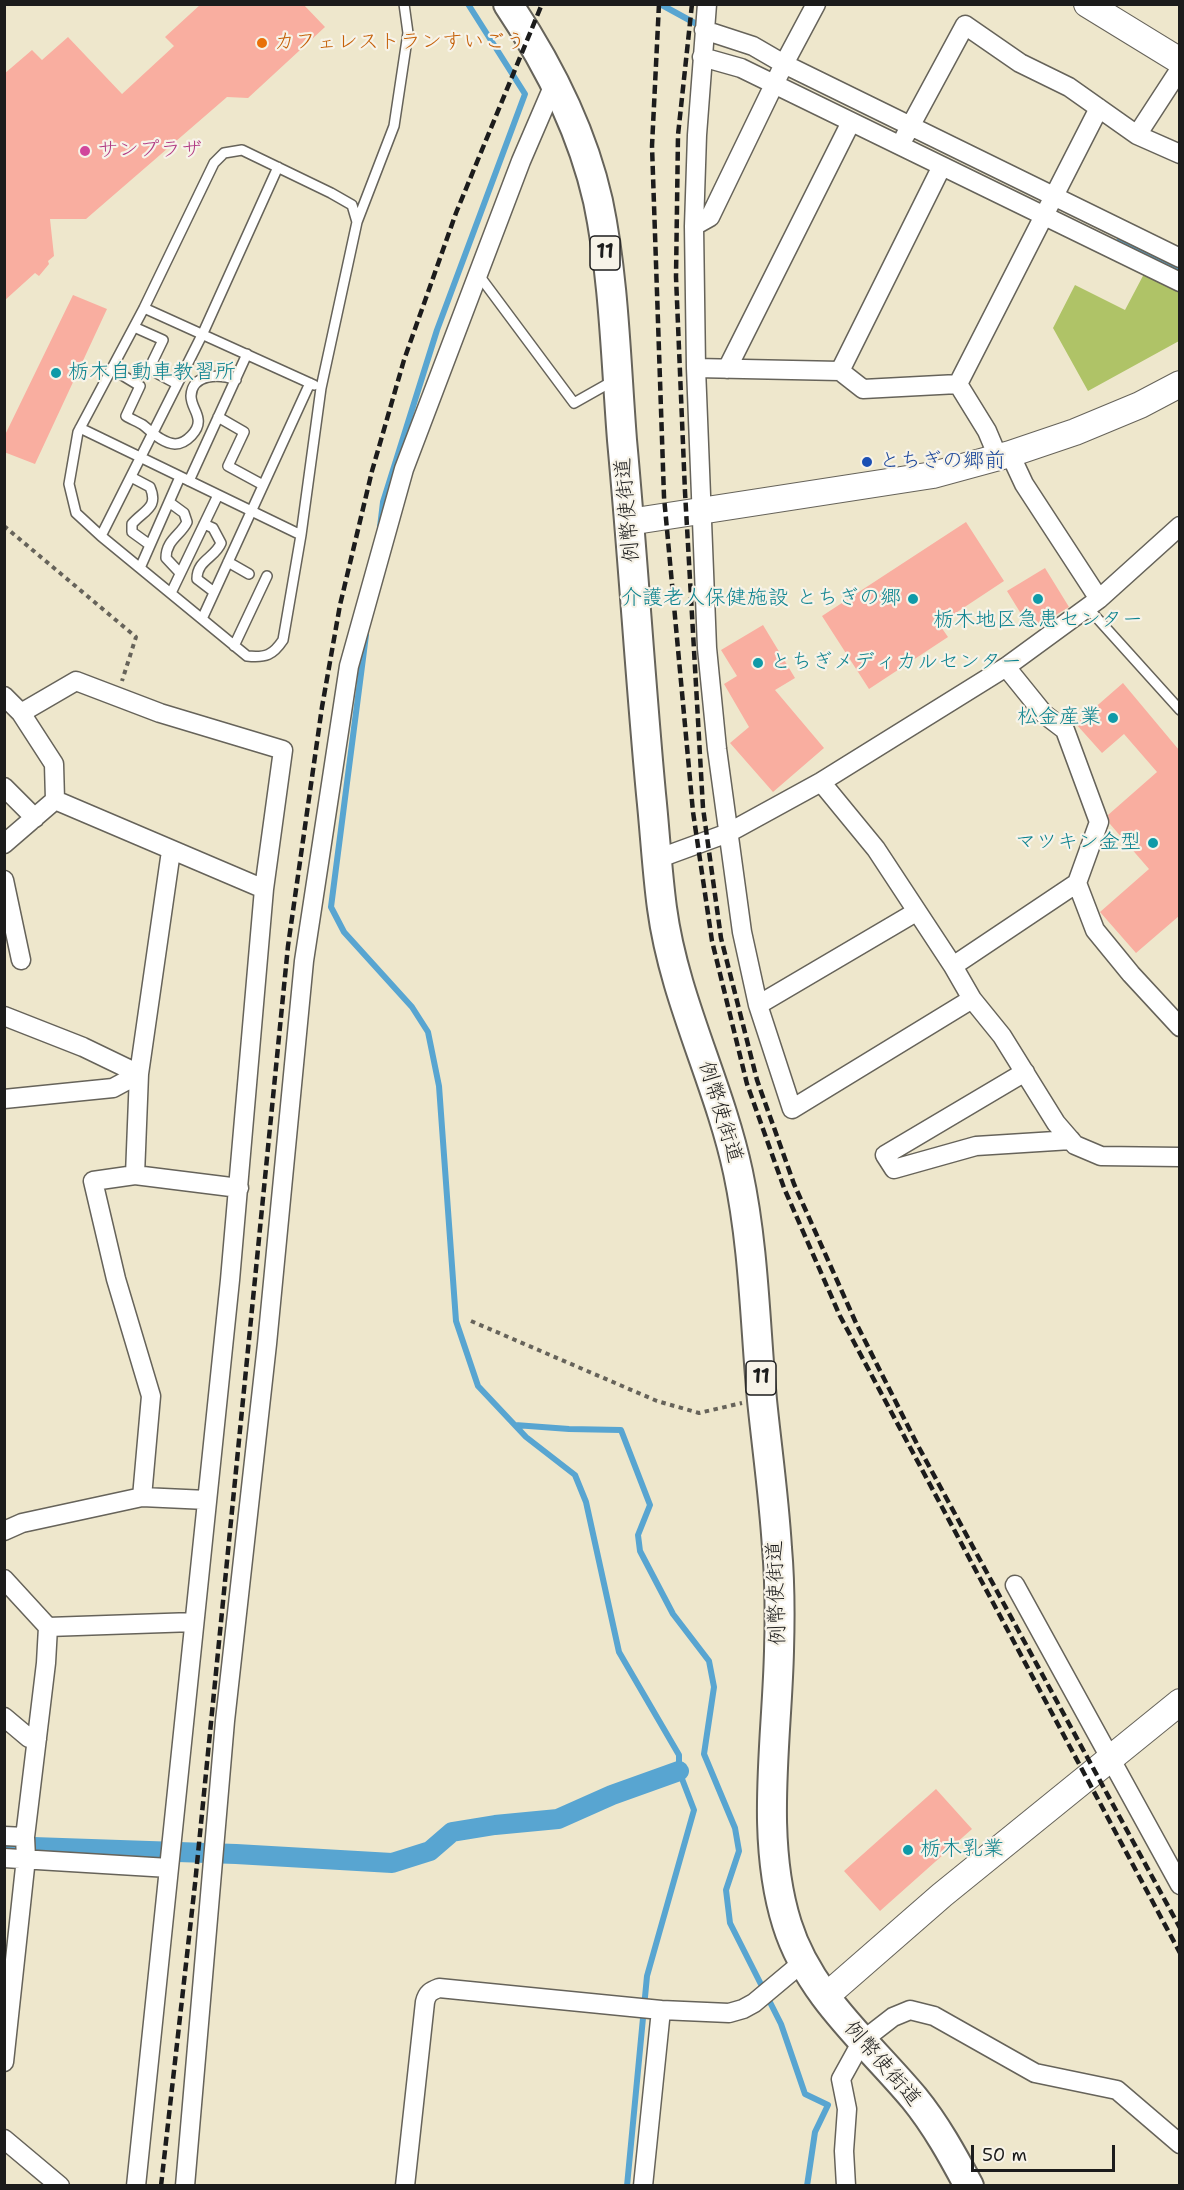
<!DOCTYPE html>
<meta charset="utf-8">
<style>
body{margin:0}
#map{position:relative;width:1184px;height:2190px;overflow:hidden;background:#eee7cc;font-family:"Shantell Sans",sans-serif}
canvas{display:block}
.frame{position:absolute;inset:0;border:6px solid #1c1c1c;pointer-events:none}
.scale{position:absolute;left:971px;top:2145px;width:144px;height:27px;box-sizing:border-box;border:3px solid #1c1c1c;border-top:0;padding-left:8px;font-size:18px;line-height:21px;white-space:nowrap;color:#1c1c1c;-webkit-text-stroke:4px #f7f3e8;paint-order:stroke}
</style>
<div id="map">
<canvas width="1184" height="2190"></canvas>
<div class="frame"></div>
<div class="scale">50 m</div>
</div>
<script>
const g = document.querySelector('canvas').getContext('2d');
g.lineJoin = 'round';
function fill(path, color) {
  g.fillStyle = color;
  g.fill(path, 'evenodd');
}
function strokePath(path, color, width, dash) {
  g.strokeStyle = color;
  g.lineWidth = width;
  g.lineCap = dash ? 'butt' : 'round';
  g.setLineDash(dash || []);
  g.stroke(path);
}
function drawText(font, color, halo, rows, align = 'center') {
  g.font = font + ' "Shantell Sans","Klee One",sans-serif';
  g.lineWidth = 4.5;
  g.setLineDash([]);
  g.textBaseline = 'middle';
  g.strokeStyle = halo;
  g.fillStyle = color;
  for (const [text, x, y, turn = 0] of rows) {
    g.save();
    g.translate(x, y);
    g.rotate((+turn || 0) * Math.PI / 180);
    g.textAlign = isNaN(turn) ? turn : align;
    if (halo) g.strokeText(text, 0, 0);
    g.fillText(text, 0, 0);
    g.restore();
  }
}
fill(new Path2D(`
 M1145 272 1179 290V341L1088 391 1053 328 1075 285 1125 310Z`), '#afc367');
strokePath(new Path2D(`
 M660 4 702 27
 M1120 239 1180 268
 M380 527 383 502 437 330 525 94 468 4
 M366 635 331 907 344 932 412 1007 428 1032 439 1086 456 1321 478 1386 526 1437 575 1475 586 1502 619 1652 679 1755V1771L694 1810 647 1976 627 2186
 M515 1425 569 1429 621 1430 650 1505 638 1535 640 1551 673 1614 709 1661 714 1687 704 1754 735 1828 739 1851 726 1890 730 1923 781 2024 805 2094 828 2105 815 2132 807 2186`), '#58a5d1', 6);
strokePath(new Path2D(`
 M4 1846 236 1854 392 1863 430 1851 452 1832 495 1825 558 1819 612 1795 679 1771`), '#58a5d1', 20);
fill(new Path2D(`
 M201 4H303L325 27 248 98 227 97 86 219H50L54 256 48 261 49 264 39 276 35 273 4 301V74L32 50 42 60 68 37 122 94 174 46 165 37Z
 M73 295 107 309 35 464 4 452V437Z
 M966 522 1004 581 939 624 948 637 869 689 822 616Z
 M1045 568 1069 607 1031 630 1007 591Z
 M763 625 795 678 775 690 824 748 773 792 730 743 749 727 724 684 737 676 721 650Z
 M1123 683 1179 750V916L1136 953 1100 912 1149 869 1110 824 1108 815 1157 772 1124 734 1102 753 1076 724Z
 M936 1789 972 1829 880 1911 844 1871Z`), '#f9aea0');
const lane = new Path2D(`
 M242 150 331 193 352 205 357 222 321 388 301 535 283 640C273 655 266 658 247 656L101 536 76 513 69 484 78 432 144 308 214 163 224 153Z
 M357 222 394 126 408 33 404 4
 M478 274 574 403 613 381
 M144 308 314 385
 M134 327 163 340 149 369 177 384
 M112 369 140 386 126 416C131 419 138 422 143 425 152 432 162 443 175 444 186 444 200 430 198 419 197 411 191 405 191 396 192 373 220 374 236 380
 M218 417 244 432 228 466 263 485
 M80 428 301 535
 M131 477 150 487C159 508 144 510 132 524V532L150 545
 M189 481 247 354
 M169 502 184 513 187 522C181 535 166 540 166 558L180 573
 M204 524 213 528 221 543C215 558 197 560 197 579L214 592
 M101 536 203 333 278 167
 M228 562 249 574
 M140 568 180 477
 M171 593 218 495
 M1088 608 1180 710
 M202 619 310 383
 M234 646 267 576`);
const street = new Path2D(`
 M707 4 697 135 694 226 696 368 707 648 717 749 742 932 758 1005 792 1109 972 999
 M704 30 753 46 784 64 1180 258
 M702 57 741 68 1180 282
 M1137 135 1180 69
 M905 136 965 25 1020 63 1069 87 1137 135 1180 154
 M694 226 710 217 784 64 816 4
 M696 368 840 371 863 389 958 384
 M727 369 851 122
 M840 371 942 166
 M958 384 1099 108
 M958 384 987 431 998 457
 M1010 454 1024 484 1099 599
 M1006 667 1044 714 1065 730 1099 822 1077 883 1095 930 1131 974 1180 1027
 M4 696 21 713 54 764 55 800 4 844
 M21 713 76 681 160 713 283 750 264 889 230 1280 136 2186
 M821 782 876 849 953 966 972 999 1002 1036 1056 1123 1075 1145 1101 1156 1180 1157
 M4 787 35 818
 M55 800 264 889
 M657 859 728 833 821 782 1006 667 1099 599 1180 526
 M4 880 21 960
 M953 966 1077 883
 M758 1005 916 912
 M4 1016 83 1047 139 1074
 M1025 1072 885 1155 894 1169 976 1146 1071 1140
 M4 1099 113 1088 139 1074
 M135 1175 139 1074 171 851
 M142 1497 151 1396 116 1279 93 1181 135 1175 239 1188
 M4 1531 22 1523 142 1497 207 1500
 M4 1579 48 1627 194 1622
 M1015 1585 1180 1885
 M4 1717 29 1738 37 1739
 M4 1836 25 1837
 M4 1858 169 1868
 M4 2062 26 1858 25 1837 46 1663 48 1627
 M4 2139 60 2186
 M185 2186 225 1721 267 1344 304 961 349 666 404 469 521 161 555 82
 M405 2186 425 2002C427 1993 431 1991 439 1988L661 2010 729 2013 743 2009 754 2003 803 1962
 M643 2186 661 2010
 M846 2186 844 2151 847 2109 841 2079 862 2041 893 2017 910 2010 934 2016 1035 2073 1117 2090 1180 2144`);
const secondary = new Path2D(`
 M1087 4 1180 61
 M629 522 933 475 1010 454 1075 432 1140 405 1180 384
 M825 1997 942 1895 1180 1702`);
const primary = new Path2D(`
 M508 4C549 65 582 130 598 201 614 277 616 363 622 440 633 558 640 676 651 794 655 832 657 871 662 908 674 999 719 1083 738 1172 754 1247 755 1324 762 1400 767 1449 774 1498 777 1548 780 1582 780 1617 779 1651 777 1740 760 1838 787 1924 809 1995 868 2043 914 2098 936 2125 953 2156 969 2186`);
strokePath(lane, '#66635a', 12);
strokePath(street, '#66635a', 21);
strokePath(secondary, '#66635a', 28);
strokePath(primary, '#66635a', 32);
strokePath(new Path2D(`
 M4 526 136 637 122 681
 M471 1321 657 1401 699 1413 742 1403`), '#66635a', 4, [4.5, 4.5]);
strokePath(lane, '#fff', 9);
strokePath(street, '#fff', 18);
strokePath(secondary, '#fff', 26);
strokePath(primary, '#fff', 28);
strokePath(new Path2D(`
 M659 4 652 146 664 497 693 812 712 941 747 1084 784 1188 840 1316 1180 1953
 M692 4 678 135 676 277 685 492 703 808 721 938 757 1080 794 1184 856 1323 917 1444 1180 1928
 M161 2186 195 1884 288 946 322 707 340 605 372 471 404 360 456 213 542 4`), '#1c1c1c', 4.5, [9, 4.5]);
for (const [x, y, r, color] of [
 [262,43,6,"#e8710a"],
 [85,151,6,"#d1479c"],
 [56,373,6,"#0f9aa8"],
 [867,462,6,"#1a4fb4"],
 [913,599,6,"#0f9aa8"],
 [1038,599,6,"#0f9aa8"],
 [758,663,6,"#0f9aa8"],
 [1113,718,6,"#0f9aa8"],
 [1153,843,6,"#0f9aa8"],
 [908,1850,6,"#0f9aa8"]
]) {
  const dot = new Path2D();
  dot.arc(x, y, r, 0, 2 * Math.PI);
  g.fillStyle = color;
  g.fill(dot);
  strokePath(dot, '#f7f3e8', 2);
}
for (const [x, y, w] of [
 [605,253,30],
 [761,1378,30]
]) {
  const box = new Path2D();
  box.roundRect(x - w / 2, y - 17, w, 34, 4.5);
  g.fillStyle = '#f7f3e8';
  g.fill(box);
  strokePath(box, '#1c1c1c', 1.5);
}
drawText('bold 20px', '#1c1c1c', null, [
 ["11",605,253],
 ["11",761,1378]
]);
drawText('21px', '#c56008', '#f7f3e8', [
 ["カフェレストランすいごう",274,43]
], 'left');
drawText('21px', '#b23c85', '#f7f3e8', [
 ["サンプラザ",97,151]
], 'left');
drawText('21px', '#0d838f', '#f7f3e8', [
 ["栃木自動車教習所",68,373],
 ["介護老人保健施設 とちぎの郷",901,599,"right"],
 ["栃木地区急患センター",1038,621,"center"],
 ["とちぎメディカルセンター",770,663],
 ["松金産業",1101,718,"right"],
 ["マツキン金型",1141,843,"right"],
 ["栃木乳業",920,1850]
], 'left');
drawText('21px', '#164399', '#f7f3e8', [
 ["とちぎの郷前",879,462]
], 'left');
drawText('21px', '#1c1c1c', '#f7f3e8', [
 ["例幣使街道",628,510,-95],
 ["例幣使街道",720,1112,73],
 ["例幣使街道",777,1593,-92],
 ["例幣使街道",882,2064,49]
]);
</script>
